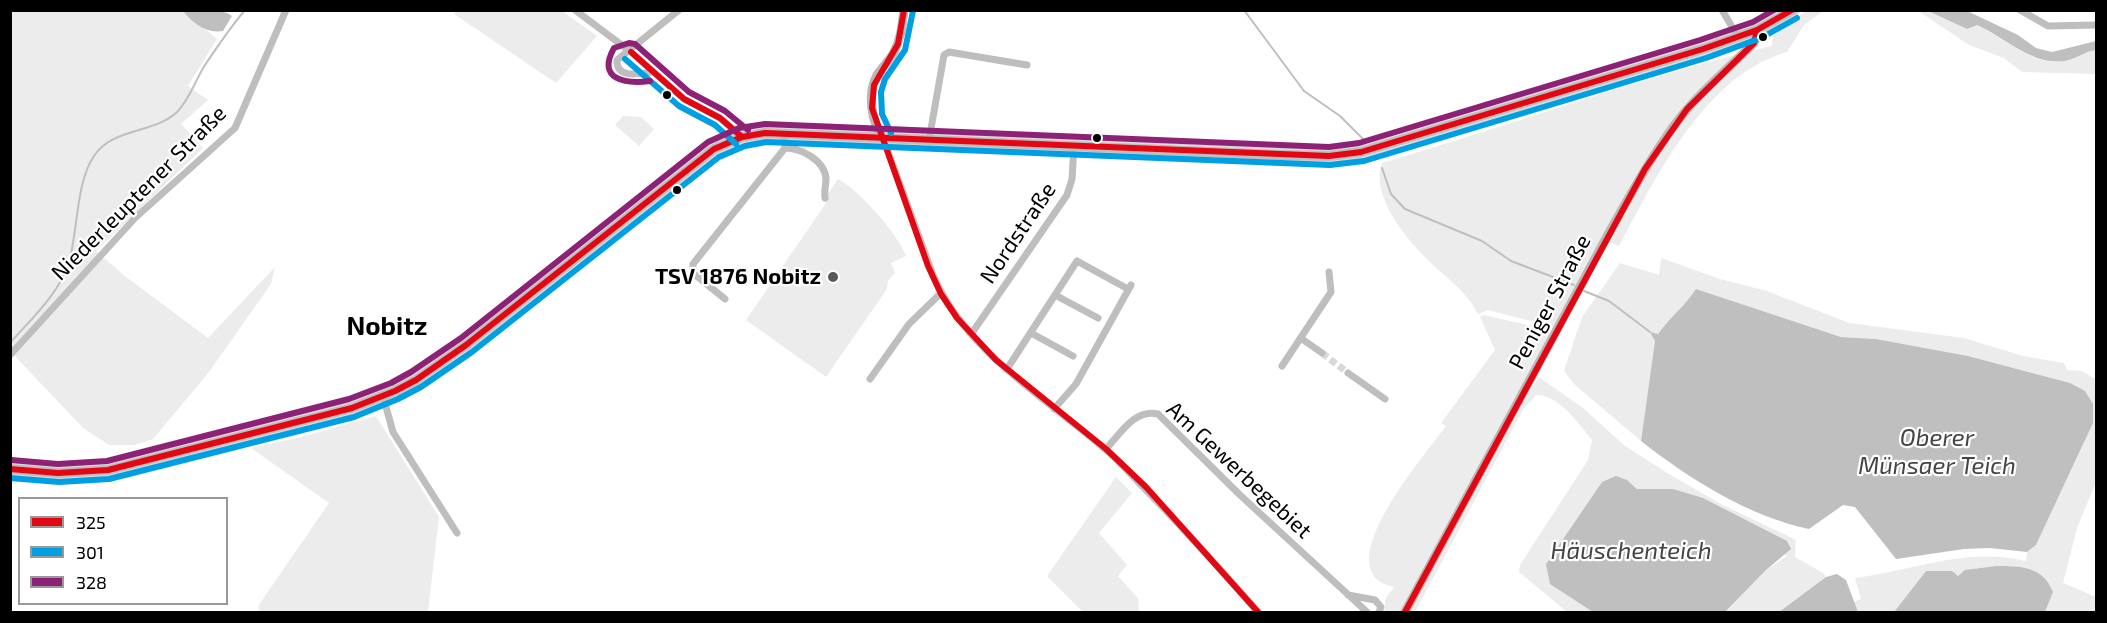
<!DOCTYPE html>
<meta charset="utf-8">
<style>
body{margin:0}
#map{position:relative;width:2107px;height:623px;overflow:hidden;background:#fff;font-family:"Exo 2",sans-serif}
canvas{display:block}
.frame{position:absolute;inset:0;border:12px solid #000;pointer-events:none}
.legend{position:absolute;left:18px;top:497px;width:210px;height:108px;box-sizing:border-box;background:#fff;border:2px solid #999;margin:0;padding:8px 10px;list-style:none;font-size:18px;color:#000}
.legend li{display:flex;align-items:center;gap:12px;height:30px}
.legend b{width:30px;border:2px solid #999}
</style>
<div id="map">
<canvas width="2107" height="623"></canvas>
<div class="frame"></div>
<ul class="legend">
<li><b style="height:8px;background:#e30613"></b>325</li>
<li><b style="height:8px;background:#009fe3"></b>301</li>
<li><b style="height:8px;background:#8d2176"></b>328</li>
</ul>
</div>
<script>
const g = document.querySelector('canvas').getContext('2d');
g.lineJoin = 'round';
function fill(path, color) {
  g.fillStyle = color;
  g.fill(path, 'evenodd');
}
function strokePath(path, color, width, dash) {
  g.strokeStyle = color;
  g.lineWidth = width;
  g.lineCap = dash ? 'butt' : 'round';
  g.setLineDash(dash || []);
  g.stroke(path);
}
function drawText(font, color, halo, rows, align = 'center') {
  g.font = font + ' "Exo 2",sans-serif';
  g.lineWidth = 4.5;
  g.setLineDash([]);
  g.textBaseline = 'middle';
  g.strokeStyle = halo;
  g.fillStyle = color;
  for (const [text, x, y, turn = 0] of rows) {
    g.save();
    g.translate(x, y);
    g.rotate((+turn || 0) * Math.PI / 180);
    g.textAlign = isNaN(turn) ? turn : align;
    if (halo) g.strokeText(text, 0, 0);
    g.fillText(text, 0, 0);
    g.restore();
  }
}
fill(new Path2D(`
 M457 10 562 11 597 36 556 83 454 14Z
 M11 11H183L217 39 188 86 208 100 181 124 203 148 96 251 125 276 208 338 275 267 271 284 209 372 153 439 135 445H109L83 428 11 352Z
 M1806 11H1823L1804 25 1787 52C1705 75 1656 177 1619 246L1602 239 1554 327 1488 310 1478 314C1465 288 1440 274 1421 253 1401 232 1371 193 1382 163 1512 125 1640 77 1772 46L1773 36Z
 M1918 11H1928L1967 29 1977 25C2004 37 2034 68 2066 61 2077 58 2085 51 2096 50V74L2022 72 2004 58 1969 45Z
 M623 116 641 117 654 129 639 146 615 125Z
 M838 179C859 190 898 234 906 256L891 263 895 273 888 281 887 289 826 377 746 320 826 203 823 201Z
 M1661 258 1720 279 1767 291 1849 323 1964 338 2023 356 2064 363 2067 370 2081 371 2096 379V482L2077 528 2063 583 2096 597V612H2045L2053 592C2017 576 1995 556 1957 576L1926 571 1894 612H1858L1854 602 1861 599 1855 578C1916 570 1965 547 2026 561L2027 552 2036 545 2084 443 2070 383 1968 356 1876 339 1841 337 1696 289C1685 306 1670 317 1658 334L1651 333 1655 341 1641 441 1575 385 1564 371 1582 317 1620 263 1659 275Z
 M1484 315 1545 329 1550 336 1401 612H1385V599L1394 587C1322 572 1427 453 1446 426L1441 423 1495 350 1480 317Z
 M1539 377 1583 408 1625 446 1669 474 1721 504 1796 540 1795 557 1823 573 1826 577 1779 612H1725L1766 570 1787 556 1673 489H1637L1627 480 1602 482 1546 564 1593 612H1567L1519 572 1520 565 1588 460 1592 440C1579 424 1558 394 1536 395L1524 408 1415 612H1410L1526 397Z
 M376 416 439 517 428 612H260L258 606 329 503 251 448 301 437Z
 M1116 477 1132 493 1099 533 1127 565 1118 576 1138 598 1139 612H1083L1047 576Z`), '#ececec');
fill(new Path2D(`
 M183 11C198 10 220 7 232 16L223 31C206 34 193 23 183 11Z
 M1928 11H1967L2018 35 2036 48 2052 52 2096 41V50C2085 51 2076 59 2065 61 2032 66 2005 37 1977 25L1967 29Z
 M1696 289 1841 337 1876 339 1968 356 2070 383 2085 391 2093 404V423L2036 545 2027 552 1990 548 1964 549 1896 559 1855 507 1843 505 1809 529C1750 517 1688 478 1641 441L1655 341 1650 332 1658 334C1670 317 1685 306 1696 289Z
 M1616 476 1627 480 1637 489H1673L1703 498 1787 541 1791 549 1766 570 1725 612H1593L1550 584 1546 564 1602 482Z
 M1996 566C2020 566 2043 566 2053 592L2045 612H1894L1926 571H1952L1958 576 1965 570Z
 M1837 574 1846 580 1858 612H1779L1826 577Z`), '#bfbfbf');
strokePath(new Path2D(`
 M1244 10 1304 91 1340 116 1364 140
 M1382 168 1391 194 1405 209 1482 241 1511 261 1574 285
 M1584 291 1609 301 1650 332
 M10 343C32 318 59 294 69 262 78 230 76 182 94 156 113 127 154 134 177 112 189 100 196 79 205 65 217 47 230 28 245 10`), '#bfbfbf', 2);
strokePath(new Path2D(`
 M1322 353 1348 373`), '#d9d9d9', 7, [7, 3.5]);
const primary = new Path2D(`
 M10 469 58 473 108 470 352 408 395 391 416 380 466 345 714 149 742 137 765 133 1281 155 1329 156 1361 152 1703 49 1757 30 1793 10`);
strokePath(primary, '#dbdbdb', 14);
strokePath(new Path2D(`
 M575 10 631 52 684 99 720 118 742 137
 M1722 10 1738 37
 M2020 10 2048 26 2096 25
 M652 72C639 74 616 79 617 60L679 10
 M883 138 933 275C966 352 1045 397 1105 449 1120 461 1133 477 1147 491 1185 530 1222 571 1258 612
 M929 140 944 55 949 52 1027 65
 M785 148C801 148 824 160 826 178 826 185 824 191 825 198
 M1055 295 1098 318
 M725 299 693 273V264L785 148 784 134
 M972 333 1067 195 1072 179 1074 146
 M1031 333 1073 356
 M1302 339 1322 353
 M10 355 135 218 235 128 286 10
 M1282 366 1331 292 1329 272
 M1007 369 1077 261 1128 289
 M1348 373 1385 399
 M870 379 909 324 941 293
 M383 396 393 432 457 533
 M1054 409 1076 384 1131 285
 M1106 449C1120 434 1135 408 1158 414L1240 495 1367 612
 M1348 595 1375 600 1381 607 1379 612`), '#bebebe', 7);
strokePath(new Path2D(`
 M883 138C871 122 867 93 877 75 882 67 890 60 894 52 901 39 902 25 904 10
 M1405 612 1611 229C1629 197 1647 164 1668 134 1692 99 1724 72 1754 43L1757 30`), '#b8b8b8', 9);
strokePath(primary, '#bebebe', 10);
strokePath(new Path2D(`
 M904 10 898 44 874 85 872 108 928 266 941 294 957 318 996 360 1106 449 1146 487 1258 612
 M631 52 684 99 720 118 742 137
 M10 469 58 473 108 470 352 408 395 391 416 380 466 345 714 149 742 137 765 133 1329 156 1361 152 1703 49 1757 30 1792 10
 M1405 612 1645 169 1687 109 1754 43 1757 30`), '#e30613', 6);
strokePath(new Path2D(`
 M625 59 679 106 715 125 736 144
 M891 133 882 114 881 92 885 79 905 50 913 11
 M10 478 59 482 109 479 354 417 398 399 421 387 472 352 719 157 745 146 766 142 1330 165 1364 161 1706 58 1761 38 1797 18`), '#009fe3', 6);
strokePath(new Path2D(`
 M650 81C626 84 596 80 614 48L629 43 635 44 689 92 725 111 748 130
 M11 460 58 464 107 461 349 399 391 383 411 372 461 338 708 142 739 128 765 124 1329 147 1359 143 1700 40 1753 22 1774 10`), '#8d2176', 6);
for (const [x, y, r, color] of [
 [1763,37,5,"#000"],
 [667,95,5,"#000"],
 [1097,138,5,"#000"],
 [677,190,5,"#000"],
 [833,277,6,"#595959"]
]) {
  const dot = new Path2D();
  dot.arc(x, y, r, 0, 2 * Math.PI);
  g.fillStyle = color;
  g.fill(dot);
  strokePath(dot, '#fff', 2);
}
drawText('22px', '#000', '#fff', [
 ["Niederleuptener Straße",139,193,-45],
 ["Nordstraße",1018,233,-56],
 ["Peniger Straße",1550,302,-62],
 ["Am Gewerbegebiet",1239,470,43]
]);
drawText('bold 22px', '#000', '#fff', [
 ["TSV 1876 Nobitz",821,277]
], 'right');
drawText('italic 24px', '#444', '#fff', [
 ["Oberer",1937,438],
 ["Münsaer Teich",1937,466],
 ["Häuschenteich",1631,551]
]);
drawText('bold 26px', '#000', '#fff', [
 ["Nobitz",387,326]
]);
</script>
